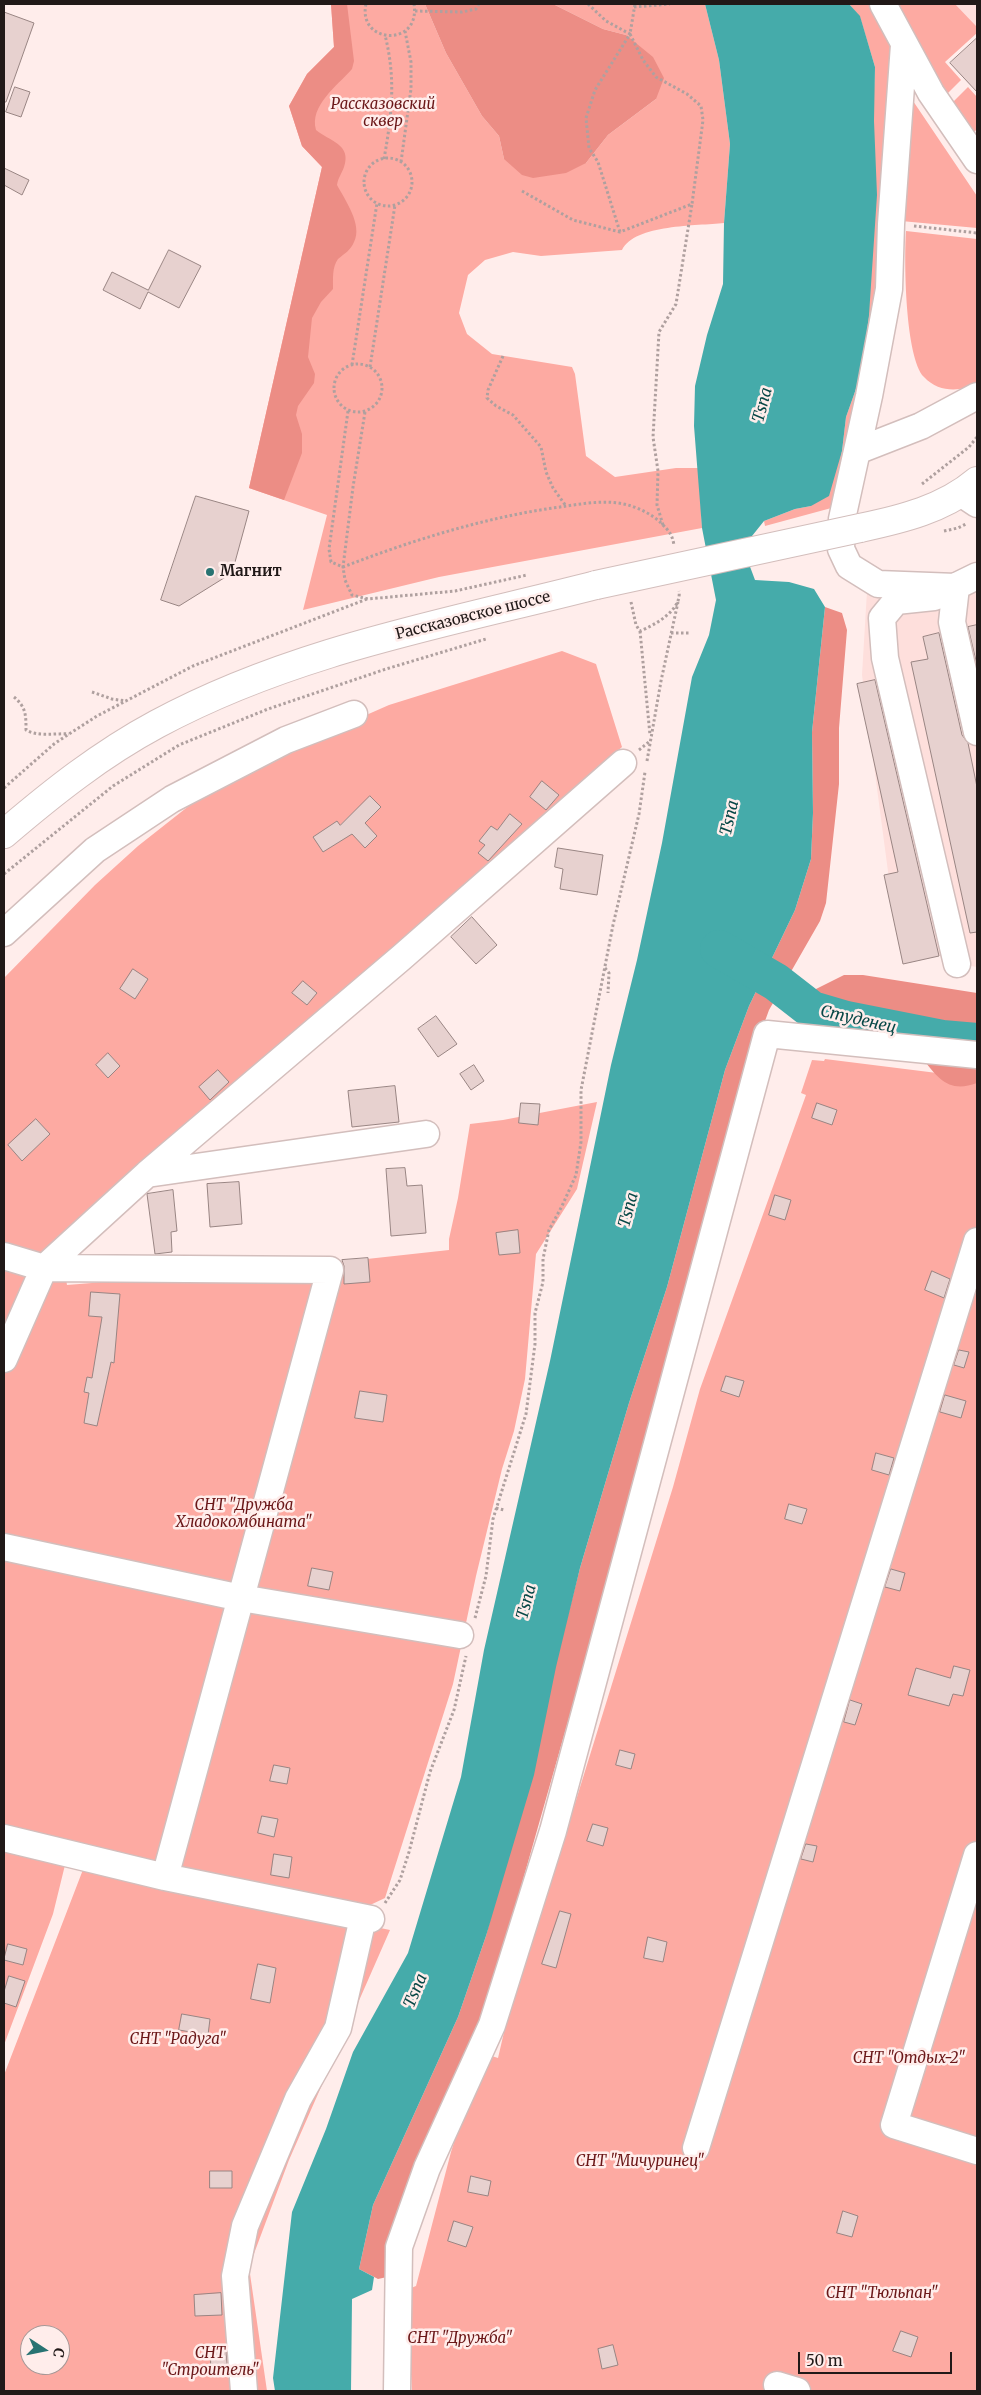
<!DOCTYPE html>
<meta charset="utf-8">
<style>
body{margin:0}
#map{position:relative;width:981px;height:2395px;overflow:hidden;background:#ffedeb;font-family:Merriweather,serif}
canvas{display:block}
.frame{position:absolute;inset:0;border:5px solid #211918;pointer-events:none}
.north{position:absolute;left:20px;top:2325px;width:50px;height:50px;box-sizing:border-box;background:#ffedeb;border:1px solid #a69897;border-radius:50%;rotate:101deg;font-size:14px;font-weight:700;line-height:20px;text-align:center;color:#211918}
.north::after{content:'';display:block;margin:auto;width:18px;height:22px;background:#287372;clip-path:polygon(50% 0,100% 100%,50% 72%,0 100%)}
.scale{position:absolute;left:798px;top:2352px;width:154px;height:22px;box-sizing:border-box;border:2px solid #211918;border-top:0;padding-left:6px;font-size:15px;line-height:18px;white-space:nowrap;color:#211918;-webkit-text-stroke:4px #ffedeb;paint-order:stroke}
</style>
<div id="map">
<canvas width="981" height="2395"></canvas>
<div class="frame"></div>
<div class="north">С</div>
<div class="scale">50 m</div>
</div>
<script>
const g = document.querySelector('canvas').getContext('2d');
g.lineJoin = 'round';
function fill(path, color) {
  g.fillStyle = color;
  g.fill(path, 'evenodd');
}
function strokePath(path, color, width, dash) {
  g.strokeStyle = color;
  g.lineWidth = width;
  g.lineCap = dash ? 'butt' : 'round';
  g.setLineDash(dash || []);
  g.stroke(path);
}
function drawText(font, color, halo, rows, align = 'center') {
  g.font = font + ' Merriweather,serif';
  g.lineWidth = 5;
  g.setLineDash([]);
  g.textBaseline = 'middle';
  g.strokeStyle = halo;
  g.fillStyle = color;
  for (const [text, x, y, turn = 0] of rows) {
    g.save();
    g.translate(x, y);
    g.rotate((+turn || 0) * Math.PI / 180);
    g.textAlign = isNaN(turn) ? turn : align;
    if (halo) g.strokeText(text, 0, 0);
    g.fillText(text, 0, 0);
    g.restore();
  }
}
fill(new Path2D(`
 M955 4H977V27Z
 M977 578V967L953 963 896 932 862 675 867 591Z`), '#fedfdc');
fill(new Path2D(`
 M331 4H425L446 53 482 116 499 136 504 159 586 163 608 135 656 99 626 35 603 29 553 4H705L719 60 730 144 724 223C697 226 635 224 622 250L541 256 513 252 485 260 468 275 459 313 467 334 492 354 572 367 575 374 586 456 615 477 676 468H699L702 528 439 577 303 610 327 515 249 488 322 167 302 146 289 106 307 74 334 47Z
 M849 4H877L897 48 886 275 835 507 765 526 764 521 795 509 811 506 842 451 846 417 862 372 875 67 860 17Z
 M893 4H955L977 27V33L945 62 961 80 943 98Z
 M968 87 977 97V129L971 135 949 106Z
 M911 98 977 196V228L901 221Z
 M906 231 977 239V385C959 391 939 393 924 377 905 357 904 260 906 231Z
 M562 651 596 664 622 747 303 1028 59 1238 67 1285 303 1266 449 1250V1239L458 1198 470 1124 503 1120 597 1102 577 1189 536 1254 525 1379 514 1431 502 1469 476 1576 453 1684 385 1898 368 1906 4 1836V978L95 885 138 846 190 805 255 764 389 705Z
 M825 1059 977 1078V2391H412L406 2290 416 2286 451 2152 482 2053 498 2058 512 1998 516 1994 673 1487 700 1389 806 1095 801 1093 812 1060 824 1061Z
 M4 1852 65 1865 53 1914 4 2045Z
 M84 1867 390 1930 289 2160 249 2267 267 2391H4V2075ZM30 2335H60V2365H30Z`), '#fdaaa2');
fill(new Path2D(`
 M331 4H347L354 61 352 69C337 86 309 106 316 130 329 141 352 144 344 167 342 173 338 178 337 185 345 200 363 225 354 242 351 250 344 254 338 259 332 267 333 279 333 289L321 302 312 318 308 357 315 374 314 383 298 406 296 415 302 434V453L284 500 249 488 322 167 302 146 289 106 307 74 334 47Z
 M425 4H553L603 29 626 35 653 57 664 78 656 99 608 135 586 163 566 173 533 178 522 175 504 159 499 136 482 116 446 53Z
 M825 607 842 613 847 630 839 728V784L826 903 820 921 769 1010 744 1079 621 1535 499 1964 479 2026 397 2212 395 2250 387 2277 378 2279 359 2269 373 2205 458 2017 486 1936 580 1568 629 1403 667 1287 725 1070 749 1006 795 910 811 859 813 813 812 732Z
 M844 975H863L977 993V1083C950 1093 939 1080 923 1059L820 1046 806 1010 810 992Z`), '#ec8d85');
fill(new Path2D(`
 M705 4H849L860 16 875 67 874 121 877 195 869 315 862 372 846 417 842 451 829 496 811 506 795 509 764 521 748 541 749 564 755 580 789 582 814 589 825 607 812 732 813 813 811 859 795 910 749 1006 725 1070 667 1287 629 1403 580 1568 556 1667 534 1775 486 1936 458 2017 373 2205 359 2269 374 2277 372 2290 352 2299 351 2391H275L273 2378 292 2212 326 2129 353 2052 408 1953 461 1777 484 1650 550 1361 611 1065 637 960 662 843 692 677 709 635 716 600 702 528 694 426 695 386 707 335 723 284 724 223 730 144 719 60Z`), '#45abaa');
strokePath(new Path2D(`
 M719 949 776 982 812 1010 846 1020 942 1039 977 1042`), '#45abaa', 38);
const building = new Path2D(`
 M4 12 34 23 6 102H4Z
 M977 38V92L950 63Z
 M15 87 30 92 21 117 6 112Z
 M4 168 29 180 22 195 4 185Z
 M169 250 201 266 179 308 148 292 140 309 103 290 112 272 148 290Z
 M196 496 249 511 232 573 179 606 161 600Z
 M977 625V665L968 627Z
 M939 633 962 735 968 743 977 787V932L970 933 911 662 928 659 923 637Z
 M875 680 939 956 903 964 884 875 898 872 857 684Z
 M542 781 559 795 546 810 530 797Z
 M370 796 381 807 365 823 377 836 365 848 352 834 323 852 313 837 337 821 340 825Z
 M510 814 522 824 488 861 478 853 485 845 479 841 491 826 497 830Z
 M558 848 603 855 597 895 560 889 563 869 555 867Z
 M472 917 497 945 476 964 451 937Z
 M133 969 148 979 135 999 120 989Z
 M303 981 317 993 307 1005 292 993Z
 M436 1016 457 1044 438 1057 418 1029Z
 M108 1053 120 1066 108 1078 96 1065Z
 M474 1065 484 1081 471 1090 460 1074Z
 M218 1070 229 1082 210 1100 199 1087Z
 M395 1086 399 1122 352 1127 348 1091Z
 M521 1103 540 1104 538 1125 519 1123Z
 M817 1103 837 1110 832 1125 812 1118Z
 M36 1119 50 1134 22 1161 8 1145Z
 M405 1168 407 1186 422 1185 426 1233 391 1236 386 1169Z
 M239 1182 242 1224 210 1227 207 1184Z
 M173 1190 177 1231 171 1232 172 1252 155 1254 147 1194Z
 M775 1195 791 1200 785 1220 769 1215Z
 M518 1230 520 1253 499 1255 496 1233Z
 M368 1258 370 1282 344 1284V1266L342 1260Z
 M932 1271 950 1279 944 1298 925 1290Z
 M91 1292 120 1294 114 1363 111 1362 97 1426 84 1423 89 1393 84 1392 87 1377 92 1378 102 1317 89 1316Z
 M959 1350 969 1352 964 1368 954 1365Z
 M726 1376 744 1381 739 1397 721 1391Z
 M360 1391 387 1395 383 1422 355 1418Z
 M945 1395 966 1401 961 1418 940 1412Z
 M876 1453 894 1458 889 1475 872 1470Z
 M789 1504 807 1509 802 1524 785 1519Z
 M312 1568 333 1572 329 1590 308 1586Z
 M891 1569 905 1573 900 1591 885 1587Z
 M954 1666 970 1670 963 1696 953 1694 949 1706 908 1695 916 1668 950 1678Z
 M850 1700 862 1704 855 1725 844 1722Z
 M620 1750 635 1754 631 1769 616 1765Z
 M274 1765 290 1768 287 1784 270 1781Z
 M262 1816 278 1819 274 1837 258 1833Z
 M593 1824 608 1828 603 1846 587 1841Z
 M806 1844 817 1846 813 1862 801 1859Z
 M274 1854 292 1857 289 1878 271 1875Z
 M560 1911 571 1914 556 1968 542 1964Z
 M648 1937 667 1942 663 1962 644 1958Z
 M8 1944 27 1949 23 1965 4 1960Z
 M258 1964 276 1968 270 2003 251 1999Z
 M9 1976 25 1981 16 2007 4 2003V1992Z
 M182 2014 210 2019 208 2035 179 2030Z
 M210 2171H232V2188H210Z
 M471 2176 491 2181 488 2196 468 2192Z
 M843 2211 858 2216 852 2237 837 2233Z
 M454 2221 473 2227 466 2247 448 2241Z
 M221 2293 222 2315 195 2316 194 2295Z
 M901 2331 918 2337 911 2357 893 2351Z
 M613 2345 618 2365 602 2369 598 2349Z
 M211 2351H226L228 2374H211Z`);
fill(building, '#e7d1cf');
strokePath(building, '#998583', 1);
const minor = new Path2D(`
 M883 4 931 93 977 160
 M904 45 891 224 889 289 869 396 842 519 841 549 849 566 878 584 956 587 952 622 977 732
 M857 451 921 426 977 396
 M962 494 977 504
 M4 933 95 850 172 799 286 740 354 714
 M957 964 885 658 882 618 896 601 934 597 977 576
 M147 1174 426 1134
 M4 1256 44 1268 147 1174 402 957 623 763
 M4 1359 44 1268 330 1270 165 1877
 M4 1547 241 1598 460 1635
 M4 1838 165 1877 371 1919
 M977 1855 894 2125 977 2151
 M696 2148 977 1241
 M777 2385 797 2391
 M244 2391 235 2276 245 2226 298 2099 338 2028 363 1918
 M397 2391 399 2247 427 2168 492 2025 553 1831 767 1034 977 1055`);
const major = new Path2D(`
 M860 528C902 519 944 509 977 481
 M4 834C52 793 101 754 157 724 294 650 448 623 596 585`);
strokePath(minor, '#d3bebc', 29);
strokePath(major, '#d3bebc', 30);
strokePath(new Path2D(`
 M366 4C357 44 421 48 414 4
 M588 4 606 21 630 34 595 90 586 118 589 148 598 162 620 232
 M634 7 670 4
 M415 11 462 12 476 9 479 4
 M364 182a24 24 0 1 1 48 0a24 24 0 1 1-48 0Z
 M384 159C392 114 396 79 385 35
 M401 162 411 89V62L405 31
 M522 191 573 220 620 232 692 204 703 120 701 106 687 94 656 77 643 60 630 34 635 4
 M914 226 977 233
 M503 356 488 390 487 398 496 406 513 415 541 447 546 472 553 488 566 506
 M334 388a24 24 0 1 1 48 0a24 24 0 1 1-48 0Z
 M352 365 377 203
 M370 367 395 205
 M348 411 329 549 331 562 343 567C413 540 486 517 560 507 581 504 606 499 628 505 639 508 653 515 661 523 669 531 672 534 674 545
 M365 412 353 487 343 567 345 580 352 595 368 599 455 591 527 575
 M922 484 969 447 977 437
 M663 525 657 505 658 471 653 437 659 332 676 304 692 204
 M944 531 958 528 966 524
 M631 602 636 625 640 631C655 625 682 610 679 591
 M640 631 650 735
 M671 633H689
 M92 692 112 699 126 701
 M14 697C26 707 26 715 26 730 38 737 54 733 69 734
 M639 750 650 741
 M647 761 661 681 678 602
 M4 788 54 744 69 734 97 716 193 666 367 599
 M4 874 113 786 179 745 268 709 386 669 486 639
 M605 968 609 973 608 993
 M496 1508 504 1510
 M475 1618 486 1576 493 1519 526 1414 535 1344V1313L543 1282V1259L549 1230 562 1206 576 1175 581 1142V1090L613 925 639 814 645 772
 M385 1903 400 1880 409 1852 430 1772 454 1710 466 1656`), '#afa09f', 3, [2.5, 2.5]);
strokePath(minor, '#fff', 26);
strokePath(major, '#fff', 28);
const majorBridge = new Path2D(`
 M596 585 860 528`);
strokePath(majorBridge, '#d3bebc', 30, []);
strokePath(majorBridge, '#fff', 28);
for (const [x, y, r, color] of [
 [210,572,5,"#287372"]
]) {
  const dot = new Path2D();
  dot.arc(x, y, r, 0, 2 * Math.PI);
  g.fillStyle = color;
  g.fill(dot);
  strokePath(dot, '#ffedeb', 2);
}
drawText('italic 15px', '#6b1718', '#ffedeb', [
 ["Рассказовский",383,105],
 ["сквер",383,122],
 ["СНТ \"Дружба",244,1506],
 ["Хладокомбината\"",244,1523],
 ["СНТ \"Радуга\"",178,2040],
 ["СНТ \"Отдых-2\"",909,2059],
 ["СНТ \"Мичуринец\"",640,2162],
 ["СНТ \"Тюльпан\"",882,2294],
 ["СНТ \"Дружба\"",460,2339],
 ["СНТ",210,2354],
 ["\"Строитель\"",210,2371]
]);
drawText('bold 15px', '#211918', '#ffedeb', [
 ["Магнит",220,572]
], 'left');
drawText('15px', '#211918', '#ffedeb', [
 ["Рассказовское шоссе",473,616,-14]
]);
drawText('italic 16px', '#074746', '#ffedeb', [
 ["Tsna",763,405,-75],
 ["Tsna",730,818,-77],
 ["Студенец",858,1020,13],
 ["Tsna",629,1210,-75],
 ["Tsna",527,1602,-75],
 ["Tsna",416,1991,-67]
]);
</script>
